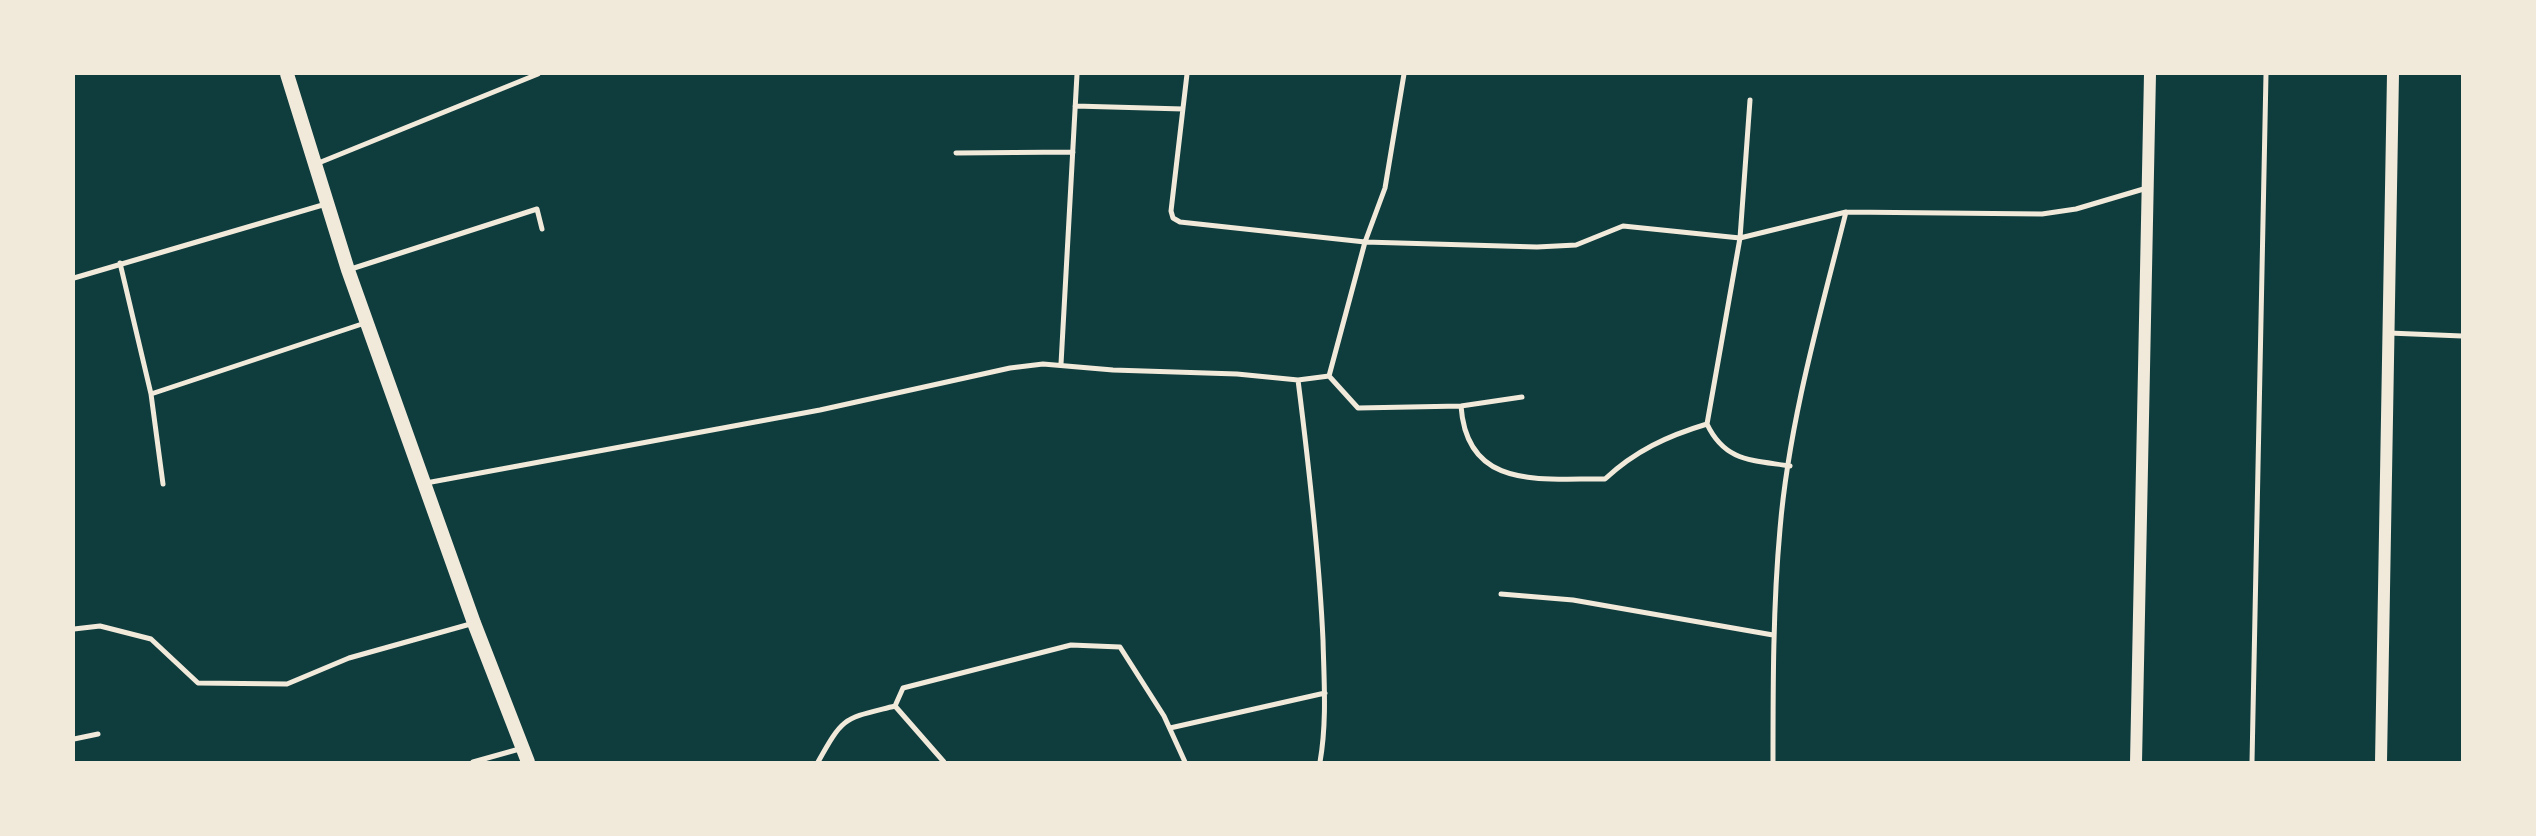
<!DOCTYPE html>
<style>
body{margin:0}
#map{position:relative;width:2536px;height:836px;overflow:hidden;background:#0f3d3e;font-family:Signika,sans-serif}
canvas{display:block}
.frame{position:absolute;inset:0;border:75px solid #f1e9da;pointer-events:none}
</style>
<div id="map">
<canvas width="2536" height="836"></canvas>
<div class="frame"></div>
</div>
<script>
const g = document.querySelector('canvas').getContext('2d');
g.lineJoin = 'round';
function strokePath(path, color, width, dash) {
  g.strokeStyle = color;
  g.lineWidth = width;
  g.lineCap = dash ? 'butt' : 'round';
  g.setLineDash(dash || []);
  g.stroke(path);
}
strokePath(new Path2D(`
 M1187 74 1171 211 1173 218 1180 222 1365 242 1537 247 1576 245 1623 226 1740 238 1846 212 2042 214 2076 209 2147 188
 M1075 106 1183 109
 M956 153 1073 152
 M316 164 538 74
 M120 263 151 394 163 484
 M351 269 537 209 542 229
 M74 278 326 204
 M2389 333 2462 336
 M1061 364 1077 74
 M1329 376 1365 242 1385 188 1404 74
 M1298 380C1309 467 1319 553 1323 640 1324 681 1327 722 1320 762
 M151 394 365 323
 M1461 406C1467 491 1541 478 1605 479 1635 451 1667 436 1707 424 1725 462 1752 460 1790 466
 M1707 424 1740 238 1750 100
 M426 483 820 410 1010 368 1043 364 1113 370 1237 374 1298 380 1329 376 1358 408 1461 406 1522 397
 M1501 594 1573 600 1773 635
 M74 629 100 626 151 639 198 683 287 684 349 658 474 623
 M895 706 903 688 1071 645 1120 647 1164 716 1185 762
 M895 706 944 762
 M1170 728 1325 693
 M74 739 98 734
 M473 762 523 748
 M818 762C844 715 844 719 895 706
 M1773 762C1773 685 1773 606 1780 529 1789 422 1820 315 1846 212
 M2252 762 2266 74`), '#f1e9da', 5);
strokePath(new Path2D(`
 M2136 762 2150 74
 M2381 762 2393 74`), '#f1e9da', 12);
strokePath(new Path2D(`
 M287 74 348 270 474 623 528 762`), '#f1e9da', 14);
</script>
